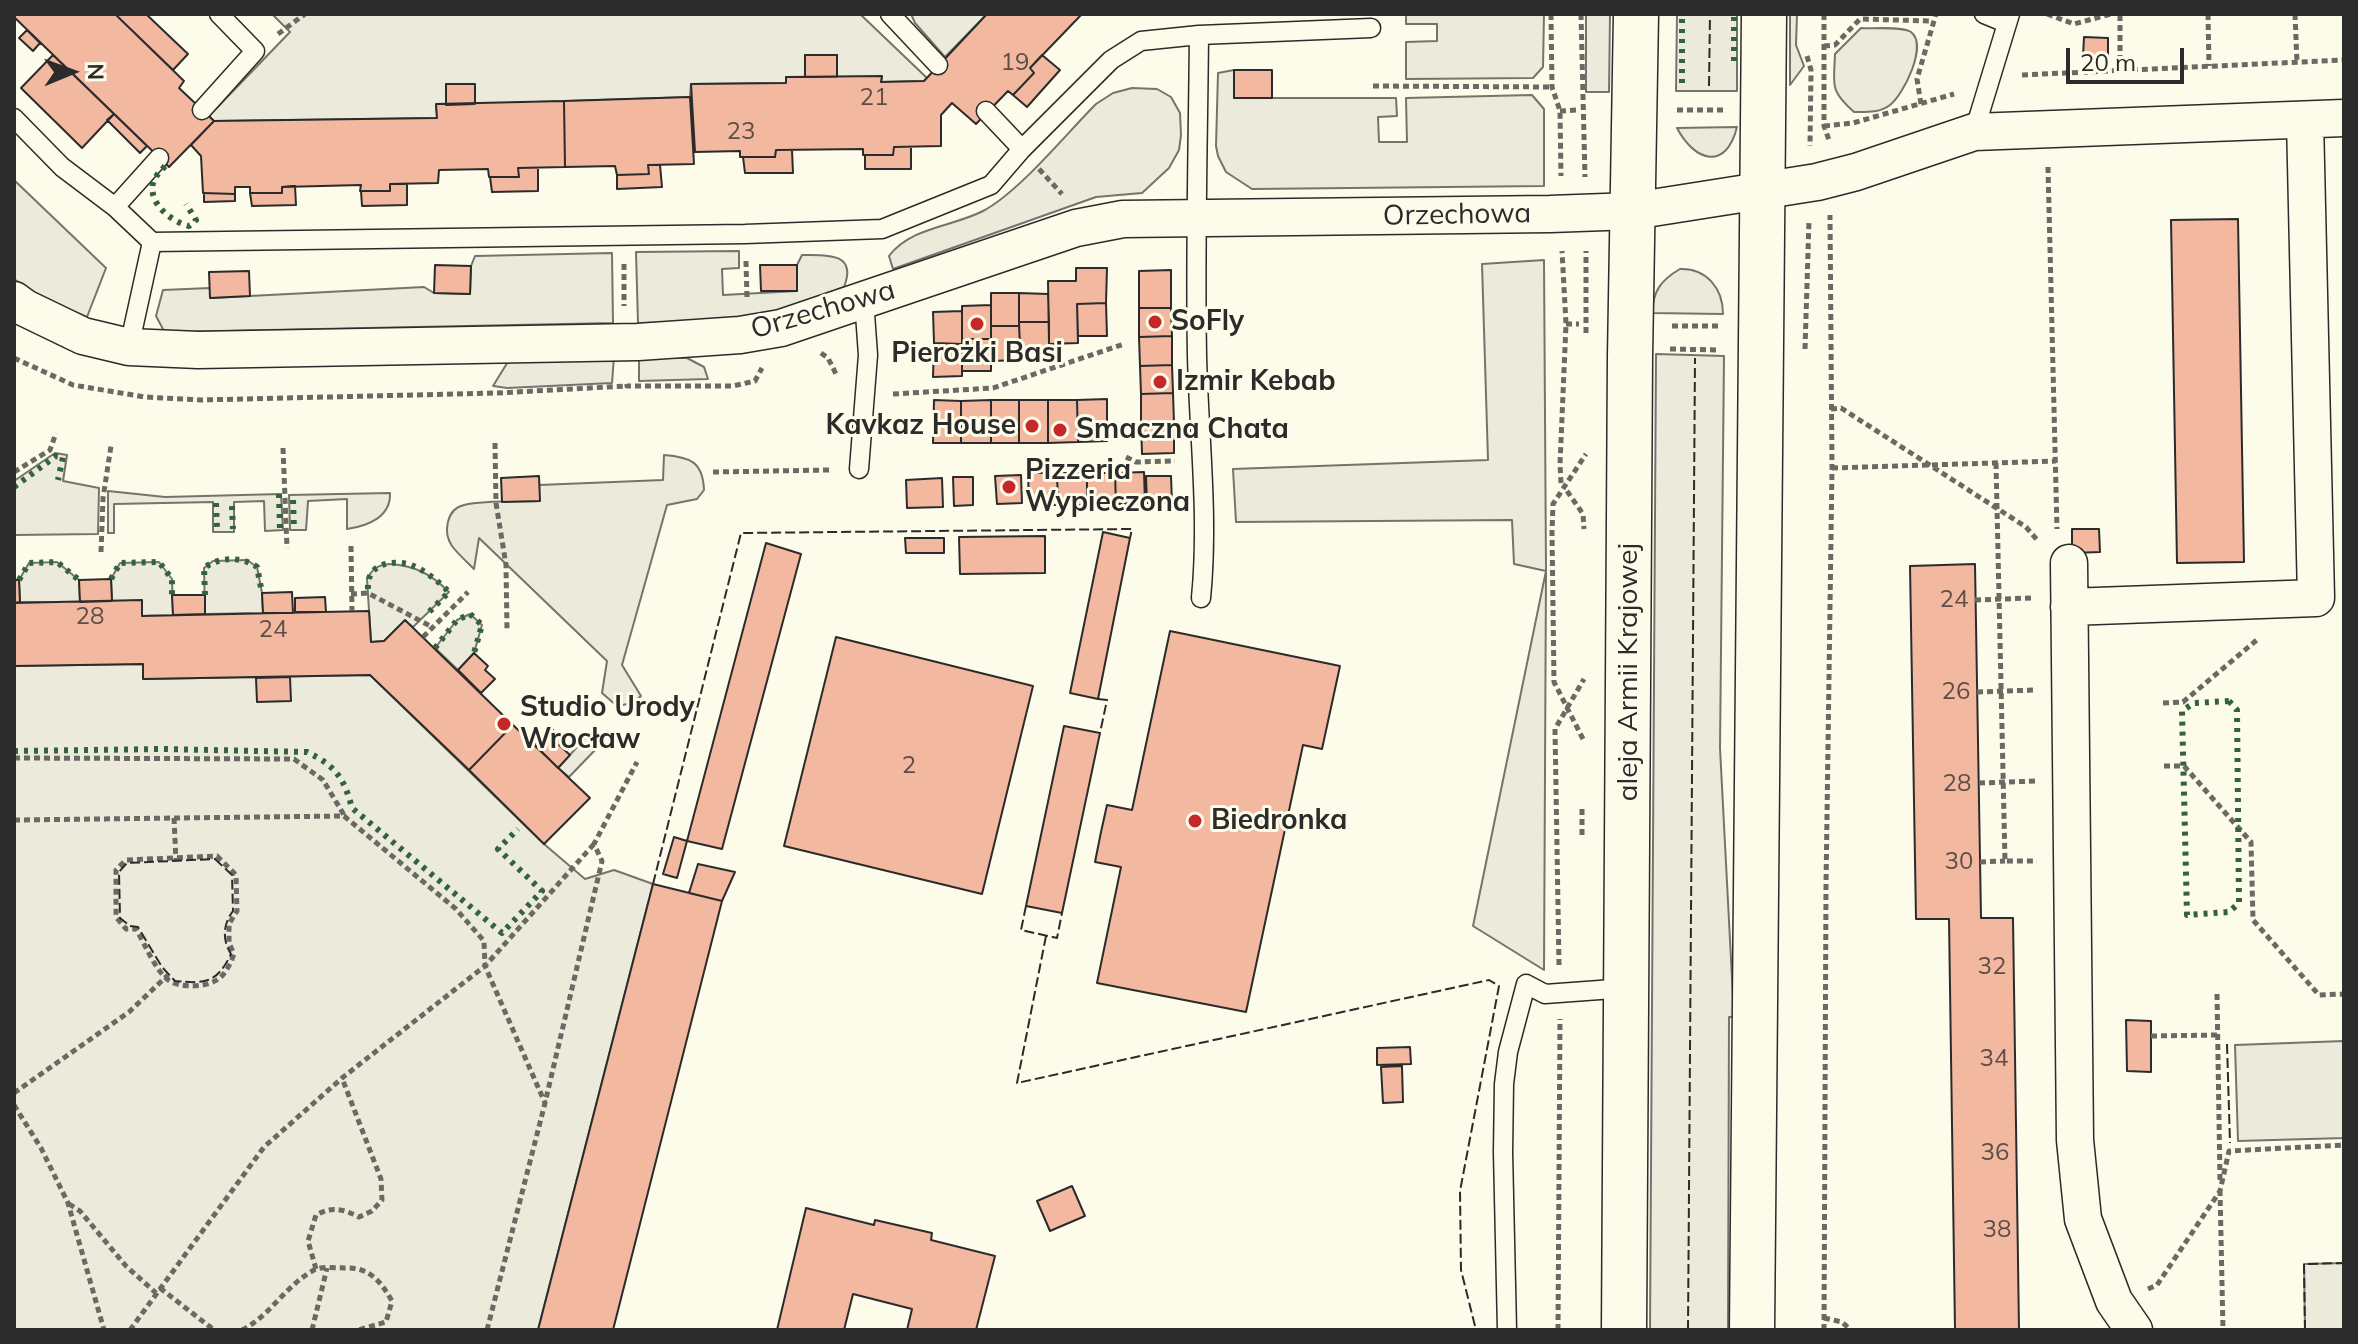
<!DOCTYPE html>
<meta charset="utf-8">
<style>
body{margin:0}
#map{position:relative;width:2358px;height:1344px;overflow:hidden;background:#fdfbea;font-family:Mulish,sans-serif}
canvas{display:block}
.frame{position:absolute;inset:0;border:16px solid #2b2b2b;pointer-events:none}
.north{position:absolute;left:32px;top:32px;width:80px;height:80px;-webkit-text-stroke:6px #fdfbea;paint-order:stroke;rotate:89deg;font-size:22px;font-weight:700;line-height:32px;text-align:center;color:#2b2b2b}
.north::after{content:'';display:block;margin:auto;width:28px;height:36px;background:#2b2b2b;clip-path:polygon(50% 0,100% 100%,50% 72%,0 100%)}
.scale{position:absolute;left:2066px;top:48px;width:118px;height:36px;box-sizing:border-box;border:4px solid #2b2b2b;border-top:0;padding-left:10px;font-size:24px;line-height:28px;white-space:nowrap;color:#2b2b2b;-webkit-text-stroke:6px #fdfbea;paint-order:stroke}
</style>
<div id="map">
<canvas width="2358" height="1344"></canvas>
<div class="frame"></div>
<div class="north">N</div>
<div class="scale">20 m</div>
</div>
<script>
const g = document.querySelector('canvas').getContext('2d');
g.lineJoin = 'round';
function fill(path, color) {
  g.fillStyle = color;
  g.fill(path, 'evenodd');
}
function strokePath(path, color, width, dash) {
  g.strokeStyle = color;
  g.lineWidth = width;
  g.lineCap = dash ? 'butt' : 'round';
  g.setLineDash(dash || []);
  g.stroke(path);
}
function drawText(font, color, halo, rows, align = 'center') {
  g.font = font + ' Mulish,sans-serif';
  g.lineWidth = 6;
  g.setLineDash([]);
  g.textBaseline = 'middle';
  g.strokeStyle = halo;
  g.fillStyle = color;
  for (const [text, x, y, turn = 0] of rows) {
    g.save();
    g.translate(x, y);
    g.rotate((+turn || 0) * Math.PI / 180);
    g.textAlign = isNaN(turn) ? turn : align;
    if (halo) g.strokeText(text, 0, 0);
    g.fillText(text, 0, 0);
    g.restore();
  }
}
const green = new Path2D(`
 M272 14H860L927 78 924 81 881 82 882 77H837V55H805V77H786V83L691 84 690 97 475 104 446 84V105H436L437 118 214 121 209 116 290 32Z
 M911 14H987L945 57 915 23Z
 M1406 14H1544L1543 67 1533 78 1406 79V42L1437 41V24H1406Z
 M1586 14H1610L1609 92H1586Z
 M1677 14H1737V91H1676Z
 M1790 14H1797L1796 45 1804 66 1790 85Z
 M1861 28C1872 29 1903 26 1911 32 1928 45 1904 94 1890 105 1880 113 1866 112 1854 112 1829 90 1834 85 1835 54Z
 M1234 70V98H1396L1397 116 1378 117 1379 142H1407L1406 98 1532 95 1544 109V186L1252 189 1226 172 1218 156 1216 146 1218 73Z
 M1132 88 1157 89 1171 97 1180 113 1181 135 1179 150 1169 168 1142 193 1096 197 893 269 889 256C911 227 952 227 983 211 1019 192 1066 134 1096 104L1113 93Z
 M1737 127C1726 171 1695 162 1677 128Z
 M14 180 106 268 87 317 44 299 14 279Z
 M739 251V268L722 269 723 295 797 291V265L802 255C825 255 858 252 844 287L777 313 731 321 638 323 636 252Z
 M612 253 613 323 170 332 164 331 156 316 163 290 210 288 211 298 424 287 434 293 470 294 471 266 475 256Z
 M1544 260 1546 570 1544 970 1473 926 1546 571 1514 564 1512 520 1236 522 1233 469 1488 460 1482 264Z
 M1680 269C1706 268 1723 288 1723 314L1652 313C1653 291 1661 280 1680 269Z
 M1656 354 1724 356 1720 748 1734 1017H1729L1728 1330H1650Z
 M614 357 612 383 507 388 493 386 509 360Z
 M639 357 687 358 704 367 708 379 639 381Z
 M55 453 67 455 63 481 99 488 98 534 14 535V481Z
 M664 455C689 457 703 461 704 490L697 499 667 505 622 665 641 696 633 703 617 706 602 693 607 661 479 538 474 569C467 562 458 554 452 546 443 533 446 509 464 505 488 500 515 502 539 501V485L663 480Z
 M108 491 165 497 281 494 283 530 265 531 264 501 234 502V532H213V502L114 504V533H108Z
 M390 493C391 517 368 526 347 529V499L308 501 306 530H290L289 495Z
 M247 560 257 567 262 593 263 613 205 614 204 568 213 561Z
 M57 562 79 580 80 602H20L19 580 29 563Z
 M159 562 172 579 173 615 142 616 112 601 111 579 120 563Z
 M390 564C416 566 431 574 449 592L413 627 405 621 384 641 371 642 367 579C373 568 378 565 390 564Z
 M470 614 482 625 474 653 458 670 435 648 457 620Z
 M143 664 144 679 370 675 544 844 585 879 614 870 653 884 538 1330H14V666Z
 M591 735 599 738 598 747 569 777 558 768 587 736Z
 M2344 1041V1138L2238 1141 2235 1045Z
 M2344 1263V1330H2305L2304 1264Z`);
fill(green, '#ecebdb');
strokePath(green, '#74746e', 2);
const building = new Path2D(`
 M14 14H115L184 81 179 88 214 121 169 167 14 17Z
 M115 14H146L188 54 173 70Z
 M987 14H1082L1030 68 1034 73 1013 95 1008 91 976 124 952 103 941 115V146L894 147 893 155H863V149L776 150 775 157H740V151L695 152 691 84 786 83V77L882 76 881 82 924 81Z
 M27 30 40 43 33 51 19 38Z
 M2084 37 2108 38V57H2083Z
 M53 55 114 114 82 148 21 88Z
 M805 55H837V77H805Z
 M1042 55 1060 70 1027 107 1013 95 1034 73 1030 68Z
 M1234 70H1272V98H1234Z
 M446 84H475V104L446 105Z
 M690 97 694 164 648 165 649 174 617 175 615 166 565 167 564 101Z
 M564 101 565 167 518 168 519 177H489L488 169 439 170 438 183 390 184V191H360L361 185 282 187V193H250V187H235V194L203 193 201 156 191 145 214 121 437 118 436 104Z
 M114 114 147 146 140 153 107 120Z
 M894 147H911V169H865V155H893Z
 M776 150H792L793 173H745L743 157H775Z
 M648 165H660L662 187 617 189V175L649 174Z
 M518 168H538V191L492 192 490 177H519Z
 M390 184H407V205L362 206 361 191H390Z
 M295 186 296 205 252 206 250 193H282V187Z
 M204 193 235 194V201L204 202Z
 M2238 219 2244 562 2177 563 2171 220Z
 M435 265 471 266 470 294 434 293Z
 M760 265H797V291H761Z
 M1076 268H1107L1106 303 1077 304 1078 343 1049 344 1048 281H1076Z
 M1171 270V308H1139V271Z
 M249 271 250 296 210 298 209 272Z
 M991 293H1019V326H991Z
 M1019 293 1048 294 1049 322H1019Z
 M1106 303 1107 336H1078L1077 304Z
 M991 305V339H962V306Z
 M1139 308H1171L1172 336 1139 337Z
 M962 311V344L934 343 933 312Z
 M1019 322H1049V352H1020Z
 M991 326H1019L1021 360 991 361Z
 M1172 336V365L1140 366 1139 337Z
 M962 339H991V371H962Z
 M934 343 962 344V376L933 377Z
 M1172 365 1173 393 1141 394 1140 366Z
 M1173 393 1174 423 1141 424V394Z
 M1107 399V441L1078 442 1077 400Z
 M934 400 961 401V443H933Z
 M991 400V443H961V401Z
 M991 400H1019V443H991Z
 M1019 400H1048V443H1019Z
 M1048 400H1077L1078 442 1048 443Z
 M1174 423V453L1142 454 1141 424Z
 M1144 472 1145 503 1116 504 1115 473Z
 M1028 473H1057L1058 505H1029Z
 M1057 473H1087V505H1058Z
 M1087 473H1115L1116 504 1087 505Z
 M1021 475 1022 503 997 504 995 476Z
 M539 476 540 501 502 502 501 478Z
 M1146 476H1171L1172 503H1147Z
 M953 477H973V505L954 506Z
 M942 478 943 507 907 508 906 480Z
 M2072 529H2099L2100 552 2072 553Z
 M1103 532 1130 538 1098 699 1070 693Z
 M1045 536V573L960 574 959 537Z
 M905 538H944V553H906Z
 M766 543 801 554 722 849 687 841Z
 M1975 564 1981 918H2013L2019 1330H1955L1949 919H1916L1910 566Z
 M111 579 112 601 80 602 79 580Z
 M14 580H19L20 602 14 603Z
 M292 592 293 613H263L262 593Z
 M172 595H205V614L173 615Z
 M325 597 326 612H295V598Z
 M142 600V616L369 611 371 642 384 641 405 620 513 725 469 770 370 675 143 679V664L14 666V603Z
 M1170 631 1340 666 1322 749 1303 745 1246 1012 1097 983 1121 867 1095 862 1101 832 1107 805 1132 810Z
 M836 637 1033 686 982 894 784 846Z
 M474 653 488 666 485 670 495 679 481 693 458 670Z
 M290 677 291 701 257 702 256 678Z
 M513 725 590 798 544 844 469 770Z
 M1064 726 1100 733 1062 913 1026 906Z
 M550 727 563 740 559 745 570 755 558 768 534 744Z
 M674 837 687 841 677 878 663 874Z
 M698 864 735 872 722 901 689 893Z
 M653 884 722 901 613 1330H538Z
 M2126 1020 2151 1021V1072L2127 1071Z
 M1410 1047 1411 1064 1377 1065V1048Z
 M1402 1066 1403 1102 1383 1103 1381 1067Z
 M1072 1186 1085 1216 1050 1231 1037 1201Z
 M806 1208 874 1225 875 1220 932 1233 931 1240 995 1256 976 1330H907L912 1309 853 1294 844 1330H777Z`);
fill(building, '#f2b8a0');
strokePath(building, '#2b2b2b', 2);
const service = new Path2D(`
 M890 14 938 65
 M1984 14 2006 23
 M1199 35C1198 142 1195 249 1197 356 1199 437 1209 518 1201 598
 M202 110 255 51 219 14
 M986 111 1022 149
 M14 118 62 167 115 207
 M1974 132 2010 14
 M152 242 745 234 882 229 991 185 1022 149 1111 60 1141 41 1199 35 1371 28
 M129 347 152 242 115 207 159 158
 M859 469 868 355 864 300
 M1507 1330 1503 1152 1504 1084 1508 1052 1526 984 1545 994 1627 988`);
const minor = new Path2D(`
 M14 300 25 308 83 336 129 347 198 350 638 342 740 335 781 328 1076 228 1123 219 1550 214 1633 211 1817 182 1856 172 1974 132 2344 118
 M2069 563 2075 1140 2083 1219 2114 1301 2134 1330
 M2069 607 2316 598 2305 120`);
const primary = new Path2D(`
 M1624 1330 1630 356 1636 14
 M1752 1330 1764 14`);
strokePath(service, '#2b2b2b', 21);
strokePath(minor, '#2b2b2b', 39);
strokePath(primary, '#2b2b2b', 47);
strokePath(new Path2D(`
 M1551 14 1552 87 1560 111 1561 176
 M1581 14 1585 177
 M1824 14V126L1829 140
 M2047 14 2074 24 2111 14
 M2208 14 2209 66
 M2295 14 2297 63
 M278 34 305 14
 M1824 46 1835 45 1860 19 1932 21
 M1807 56 1811 70 1810 146
 M2120 71V14
 M2022 75 2344 60
 M1373 86 1552 87
 M1921 104 1917 79 1936 14
 M1677 110H1723
 M1560 111 1577 110
 M1824 126 1853 123 1954 94
 M2048 167 2057 529
 M1039 169 1062 194
 M746 261 747 299
 M624 264V306
 M1566 324H1579
 M1672 326H1722
 M1586 333V251
 M1670 349 1720 350
 M1805 349 1809 220
 M821 353 828 358 836 374
 M14 358 73 385 145 397 201 400 497 393 627 386
 M627 384V386H733L755 381 762 368
 M893 394 993 388 1124 344
 M1831 409 1841 408 2026 527 2039 542
 M495 443 496 503 506 565 507 630
 M283 448 287 548
 M1126 457 1136 462 1175 461
 M1996 463 2005 861H2037
 M1832 468 2056 461
 M14 472 50 450 56 433
 M713 472 830 470
 M1561 483 1560 464 1566 324 1562 251
 M1567 491 1583 514 1584 529
 M351 546 352 611
 M101 552 103 498 111 446
 M351 594 368 593 432 627
 M1975 600 2031 598
 M423 637 468 592
 M1977 692 2035 690
 M2163 703 2183 702 2258 639
 M1583 739 1554 682 1552 532 1553 504 1586 454
 M14 758 294 759 323 780 344 815
 M2164 766H2184L2251 842 2253 920 2319 995 2344 994
 M1979 783 2036 781
 M174 818 176 861
 M14 820 344 816 456 909 484 941 485 966 545 1103
 M1582 835V809
 M217 856 236 875 237 911 229 924V943L234 954C231 962 227 971 221 977 209 988 179 989 167 979 154 968 145 944 136 929H126L116 917V870L126 860Z
 M1980 862 2005 861
 M1559 965 1555 729 1584 679
 M2217 994 2220 1180
 M2151 1036 2219 1035
 M14 1093 129 1012 168 975
 M14 1105 41 1148 68 1203 104 1330
 M2220 1190 2223 1330
 M69 1204 80 1211 126 1266 156 1293
 M316 1269 308 1241 316 1215C332 1206 343 1209 359 1217L372 1211 382 1200 381 1179 342 1078
 M160 1288 214 1330
 M2148 1289 2157 1285 2220 1191 2229 1151 2344 1145
 M1824 1318 1842 1322 1851 1330
 M130 1330 264 1147 342 1078 485 966 594 844
 M242 1330C270 1316 286 1285 314 1270 322 1266 335 1268 345 1268 370 1267 381 1282 392 1301L386 1322 358 1330
 M312 1330 327 1268
 M487 1330 545 1103 602 861 594 844 637 762
 M1558 1330 1560 1019
 M1824 1330 1826 886 1832 468 1830 215`), '#6a6964', 5, [6, 4]);
strokePath(service, '#fdfbea', 18);
strokePath(minor, '#fdfbea', 36);
strokePath(primary, '#fdfbea', 44);
strokePath(new Path2D(`
 M1734 61V14
 M1682 83V14
 M165 166C160 172 155 176 153 183 148 204 172 222 189 226L196 220 186 204
 M14 487 56 456 63 457 58 480
 M279 494 280 530
 M293 500 294 530
 M216 503 217 529
 M232 506 233 529
 M111 579 120 563 159 562 172 579V595
 M19 580 29 563 57 562 79 580
 M368 589C366 564 391 559 411 565 425 570 439 582 449 592L427 614
 M205 595 204 568C218 557 242 556 257 567L262 593
 M435 648 457 620 470 614 482 625 474 653
 M2229 701 2237 710 2239 903 2229 912 2187 915 2182 711 2194 703Z
 M14 751 163 749 307 752C336 766 344 778 352 808L502 933 542 891 498 849 518 829`), '#34623c', 6, [4, 6]);
strokePath(new Path2D(`
 M1709 86 1710 14
 M1098 699 1107 700 1100 733
 M215 859 232 875 233 911C223 924 222 940 231 954 217 983 206 984 175 981L162 967 138 927 130 926 120 918 119 872 127 863Z
 M653 884 741 533 1132 529 1130 538
 M1026 906 1021 930 1057 938 1062 913
 M1046 936 1017 1083 1489 980 1499 986 1460 1191 1461 1270 1476 1330
 M2227 1044 2230 1143
 M1688 1330 1695 358
 M2305 1330 2304 1264 2344 1263`), '#2b2b2b', 2, [10, 4]);
for (const [x, y, r, color] of [
 [1155,322,8,"#c62828"],
 [977,324,8,"#c62828"],
 [1160,382,8,"#c62828"],
 [1032,426,8,"#c62828"],
 [1060,430,8,"#c62828"],
 [1009,487,8,"#c62828"],
 [504,724,8,"#c62828"],
 [1195,821,8,"#c62828"]
]) {
  const dot = new Path2D();
  dot.arc(x, y, r, 0, 2 * Math.PI);
  g.fillStyle = color;
  g.fill(dot);
  strokePath(dot, '#fdfbea', 3);
}
drawText('24px', '#5d4e48', null, [
 ["19",1015,63],
 ["21",874,98],
 ["23",741,132],
 ["24",1954,600],
 ["28",90,617],
 ["24",273,630],
 ["26",1956,692],
 ["2",909,766],
 ["28",1957,784],
 ["30",1959,862],
 ["32",1992,967],
 ["34",1994,1059],
 ["36",1995,1153],
 ["38",1997,1230]
]);
drawText('28px', '#2b2b2b', '#fdfbea', [
 ["Orzechowa",1457,215,-1],
 ["Orzechowa",823,310,-16],
 ["aleja Armii Krajowej",1629,672,-90]
]);
drawText('bold 28px', '#2b2b2b', '#fdfbea', [
 ["SoFly",1171,322],
 ["Pierożki Basi",977,354,"center"],
 ["Izmir Kebab",1176,382],
 ["Kavkaz House",1016,426,"right"],
 ["Smaczna Chata",1076,430],
 ["Pizzeria",1025,471],
 ["Wypieczona",1025,503],
 ["Studio Urody",520,708],
 ["Wrocław",520,740],
 ["Biedronka",1211,821]
], 'left');
</script>
